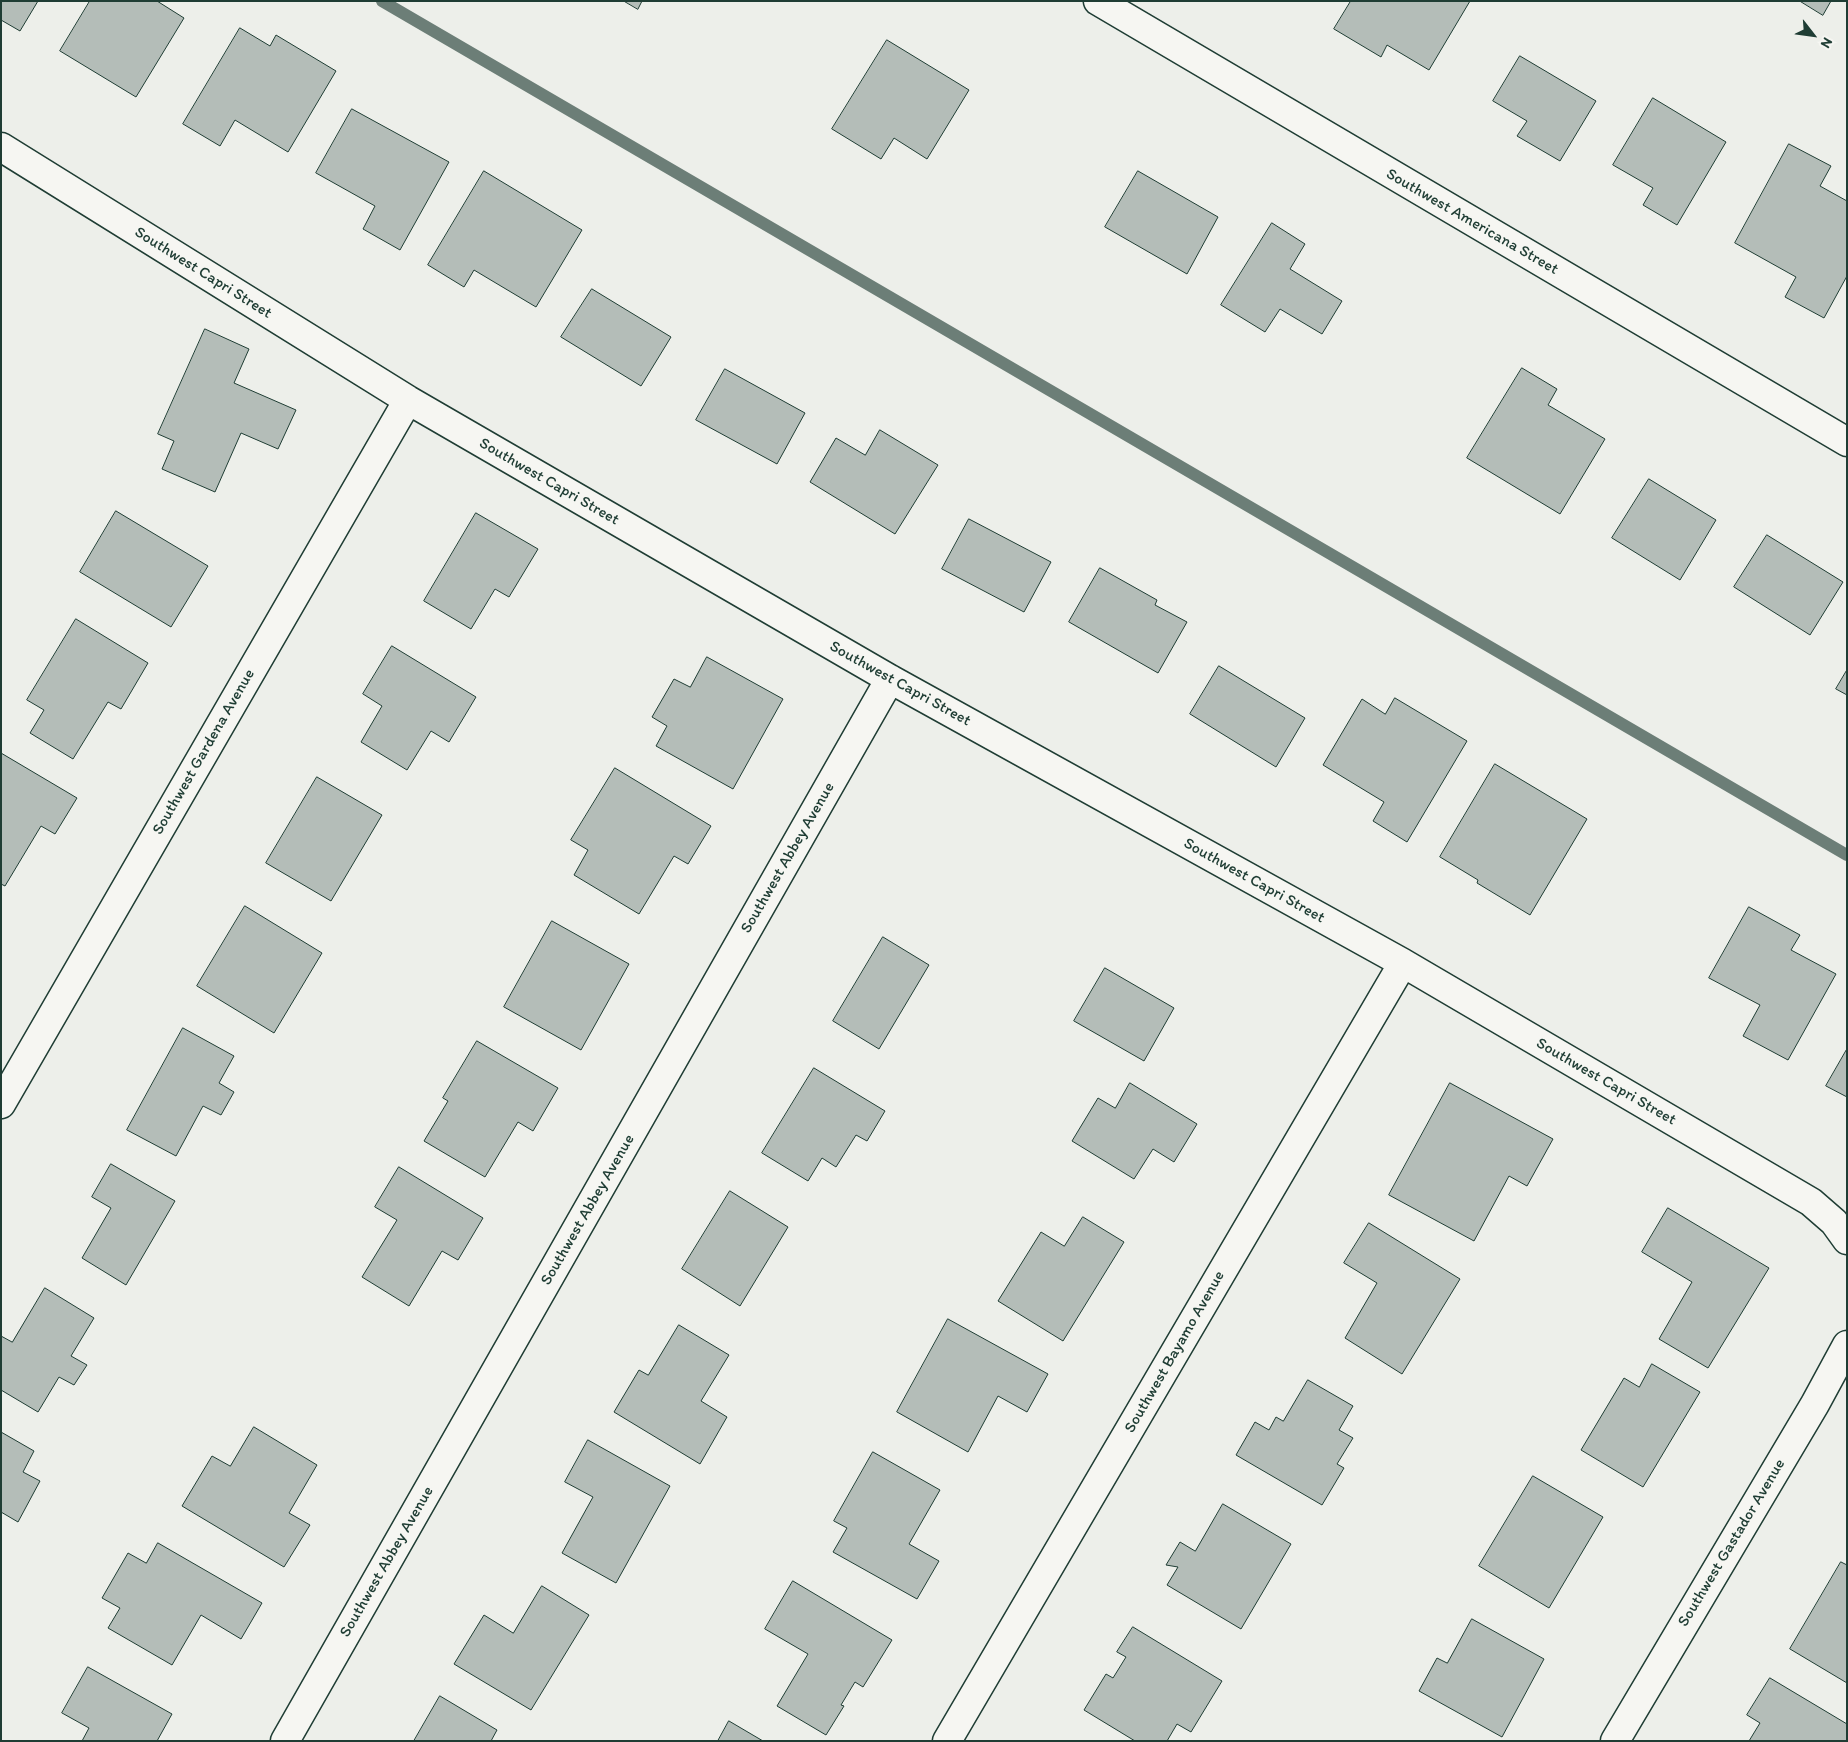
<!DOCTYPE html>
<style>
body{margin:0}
#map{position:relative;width:1848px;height:1742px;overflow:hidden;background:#edefea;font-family:Itim,sans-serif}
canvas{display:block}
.frame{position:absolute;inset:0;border:2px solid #1f3d34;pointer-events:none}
.north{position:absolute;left:1788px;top:10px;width:50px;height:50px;-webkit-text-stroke:4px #f6f6f2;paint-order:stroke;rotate:120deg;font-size:14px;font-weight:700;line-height:20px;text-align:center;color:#1f3d34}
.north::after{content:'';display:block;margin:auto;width:18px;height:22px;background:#1f3d34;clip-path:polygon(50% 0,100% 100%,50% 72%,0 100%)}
</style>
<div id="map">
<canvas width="1848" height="1742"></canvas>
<div class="frame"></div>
<div class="north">N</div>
</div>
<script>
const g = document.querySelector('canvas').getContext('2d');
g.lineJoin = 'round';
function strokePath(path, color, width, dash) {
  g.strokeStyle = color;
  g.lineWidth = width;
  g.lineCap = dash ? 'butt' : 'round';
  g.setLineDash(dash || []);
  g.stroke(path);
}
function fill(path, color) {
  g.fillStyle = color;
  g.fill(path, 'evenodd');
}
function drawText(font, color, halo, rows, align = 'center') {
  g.font = font + ' Itim,sans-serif';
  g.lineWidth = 4;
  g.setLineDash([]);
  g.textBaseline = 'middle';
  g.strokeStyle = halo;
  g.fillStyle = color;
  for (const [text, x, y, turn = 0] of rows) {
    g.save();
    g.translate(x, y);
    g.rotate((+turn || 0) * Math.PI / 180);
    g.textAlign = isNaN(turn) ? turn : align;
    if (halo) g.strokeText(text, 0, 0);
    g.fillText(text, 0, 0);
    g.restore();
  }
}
strokePath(new Path2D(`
 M382 1 1847 855`), '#6c7e77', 12);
const building = new Path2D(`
 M1 1H38L20 31 1 20Z
 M90 1H157L184 18 136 97 60 51Z
 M624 1H642L638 9Z
 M1351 1H1470L1429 70 1387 45 1381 57 1334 29Z
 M1800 1H1831L1823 15Z
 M240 28 270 46 276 35 336 71 288 152 235 120 220 146 183 124Z
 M887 40 969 90 927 159 894 138 881 159 832 129Z
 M1520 56 1596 101 1560 161 1517 136 1527 121 1493 101Z
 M1653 98 1726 142 1677 225 1643 205 1653 188 1613 165Z
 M352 109 449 162 400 250 363 229 375 206 316 173Z
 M1789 144 1831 166 1820 186 1847 201V276L1824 318 1785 297 1796 277 1735 243Z
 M484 171 582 230 536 307 474 270 464 287 428 265Z
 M1138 171 1218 217 1187 274 1105 227Z
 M1272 223 1305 244 1290 269 1342 301 1322 334 1280 309 1265 332 1221 305Z
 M592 289 671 337 641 386 561 337Z
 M205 329 249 349 234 383 296 410 278 449 241 433 215 492 162 469 174 441 158 434Z
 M1522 368 1557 389 1548 405 1605 439 1560 514 1467 458Z
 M725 369 805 413 777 464 696 420Z
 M880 430 938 465 895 534 810 482 836 438 865 455Z
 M1649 479 1716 520 1680 580 1612 538Z
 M116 511 208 566 171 627 80 572Z
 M476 513 538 549 509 597 495 589 471 629 424 601Z
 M969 519 1051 562 1024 612 942 569Z
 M1767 535 1843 582 1810 635 1734 587Z
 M1100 568 1157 600 1155 605 1187 622 1158 673 1069 622Z
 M76 619 148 663 121 709 108 702 73 759 30 733 44 710 27 700Z
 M392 646 476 697 449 742 431 731 407 770 361 742 382 706 363 694Z
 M707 657 783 699 733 789 656 746 667 726 652 717 674 679 690 687Z
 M1219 666 1305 718 1276 767 1190 714Z
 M1847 670V695L1836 689Z
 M1395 698 1467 741 1407 842 1373 821 1384 802 1323 765 1362 699 1385 714Z
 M1 753 77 798 55 834 41 826 5 886 1 884Z
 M1495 764 1587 819 1530 915 1477 883 1478 880 1440 857Z
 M615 768 711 826 688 864 674 856 639 914 574 875 588 850 571 840Z
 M317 777 382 815 331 901 266 863Z
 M245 906 322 953 274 1033 197 986Z
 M1749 907 1800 935 1791 950 1836 974 1788 1060 1743 1036 1760 1005 1709 978Z
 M552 921 629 964 581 1050 504 1007Z
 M883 937 929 965 879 1049 833 1021Z
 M1105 968 1174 1008 1144 1061 1074 1021Z
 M183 1028 234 1056 219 1083 234 1092 221 1115 203 1106 176 1156 127 1130Z
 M477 1041 558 1088 533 1131 518 1122 485 1177 424 1141 448 1101 443 1098Z
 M1847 1049V1097L1826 1086Z
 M814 1068 885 1111 867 1141 856 1135 836 1167 822 1158 808 1181 762 1153Z
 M1130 1083 1197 1124 1174 1162 1153 1149 1134 1179 1072 1141 1098 1098 1115 1108Z
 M1450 1083 1553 1139 1527 1186 1509 1176 1474 1241 1389 1195Z
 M111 1164 175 1201 126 1285 82 1258 111 1208 92 1197Z
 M399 1167 483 1218 458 1260 442 1251 409 1306 362 1277 397 1220 375 1207Z
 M730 1191 788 1227 740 1306 682 1269Z
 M1668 1208 1769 1268 1708 1368 1659 1339 1692 1282 1642 1252Z
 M1083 1217 1124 1242 1063 1341 998 1301 1041 1232 1064 1246Z
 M1369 1223 1460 1279 1402 1374 1345 1338 1377 1283 1344 1263Z
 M45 1288 94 1318 71 1356 87 1365 74 1385 59 1377 38 1412 1 1390V1336L12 1342Z
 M948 1319 1048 1374 1027 1412 998 1396 968 1452 897 1412Z
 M679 1325 729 1355 701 1401 727 1417 700 1464 614 1412 639 1370 648 1375Z
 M1652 1364 1700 1392 1643 1487 1581 1450 1624 1378 1639 1387Z
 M1308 1380 1353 1406 1339 1430 1353 1438 1337 1464 1344 1468 1322 1505 1236 1455 1255 1422 1269 1430 1276 1417 1283 1421Z
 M254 1427 317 1465 289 1513 310 1525 284 1567 182 1506 212 1456 230 1466Z
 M1 1432 34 1451 23 1472 40 1481 18 1522 1 1512Z
 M588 1440 670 1486 616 1583 562 1553 593 1497 565 1482Z
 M873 1452 940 1490 909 1544 939 1561 917 1599 833 1552 847 1528 834 1521Z
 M1533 1476 1603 1517 1549 1608 1479 1566Z
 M1223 1504 1291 1544 1241 1629 1167 1585 1178 1567 1166 1565 1180 1542 1195 1551Z
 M158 1543 262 1603 241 1639 201 1615 172 1665 108 1628 120 1608 102 1598 128 1553 146 1563Z
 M1841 1562 1847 1565V1683L1790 1649Z
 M793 1581 892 1640 863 1687 855 1682 841 1705 844 1706 826 1735 777 1706 808 1654 765 1629Z
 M542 1586 589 1615 531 1710 454 1664 484 1615 513 1633Z
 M1472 1619 1544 1659 1502 1737 1419 1691 1437 1658 1447 1663Z
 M1133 1627 1222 1681 1191 1732 1177 1724 1167 1741H1135L1084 1710 1106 1674 1113 1678 1126 1657 1117 1652Z
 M88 1667 172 1714 157 1741H82L89 1728 62 1713Z
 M1770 1678 1847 1724V1741H1749L1760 1723 1747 1715Z
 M440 1696 497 1730 491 1741H414Z
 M729 1721 763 1741H718Z`);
fill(building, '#b4bdb8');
strokePath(building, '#1f3d34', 1);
const street = new Path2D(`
 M1098 1 1847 442
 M1 147 408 400 890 679 1403 963 1811 1202 1834 1222 1847 1240
 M1 1104 408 400
 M285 1741 890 679
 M947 1741 1403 963
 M1615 1741 1815 1404 1847 1345`);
strokePath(street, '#1f3d34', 31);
strokePath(street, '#f6f6f2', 28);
drawText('16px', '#1f3d34', '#f6f6f2', [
 ["Southwest Americana Street",1472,222,30],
 ["Southwest Capri Street",203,273,32],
 ["Southwest Capri Street",549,482,30],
 ["Southwest Capri Street",900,684,29],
 ["Southwest Gardena Avenue",204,752,-60],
 ["Southwest Abbey Avenue",788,858,-60],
 ["Southwest Capri Street",1254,881,29],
 ["Southwest Capri Street",1606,1082,30],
 ["Southwest Abbey Avenue",588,1210,-60],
 ["Southwest Bayamo Avenue",1175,1352,-60],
 ["Southwest Gastador Avenue",1732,1543,-59],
 ["Southwest Abbey Avenue",387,1562,-60]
]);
</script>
